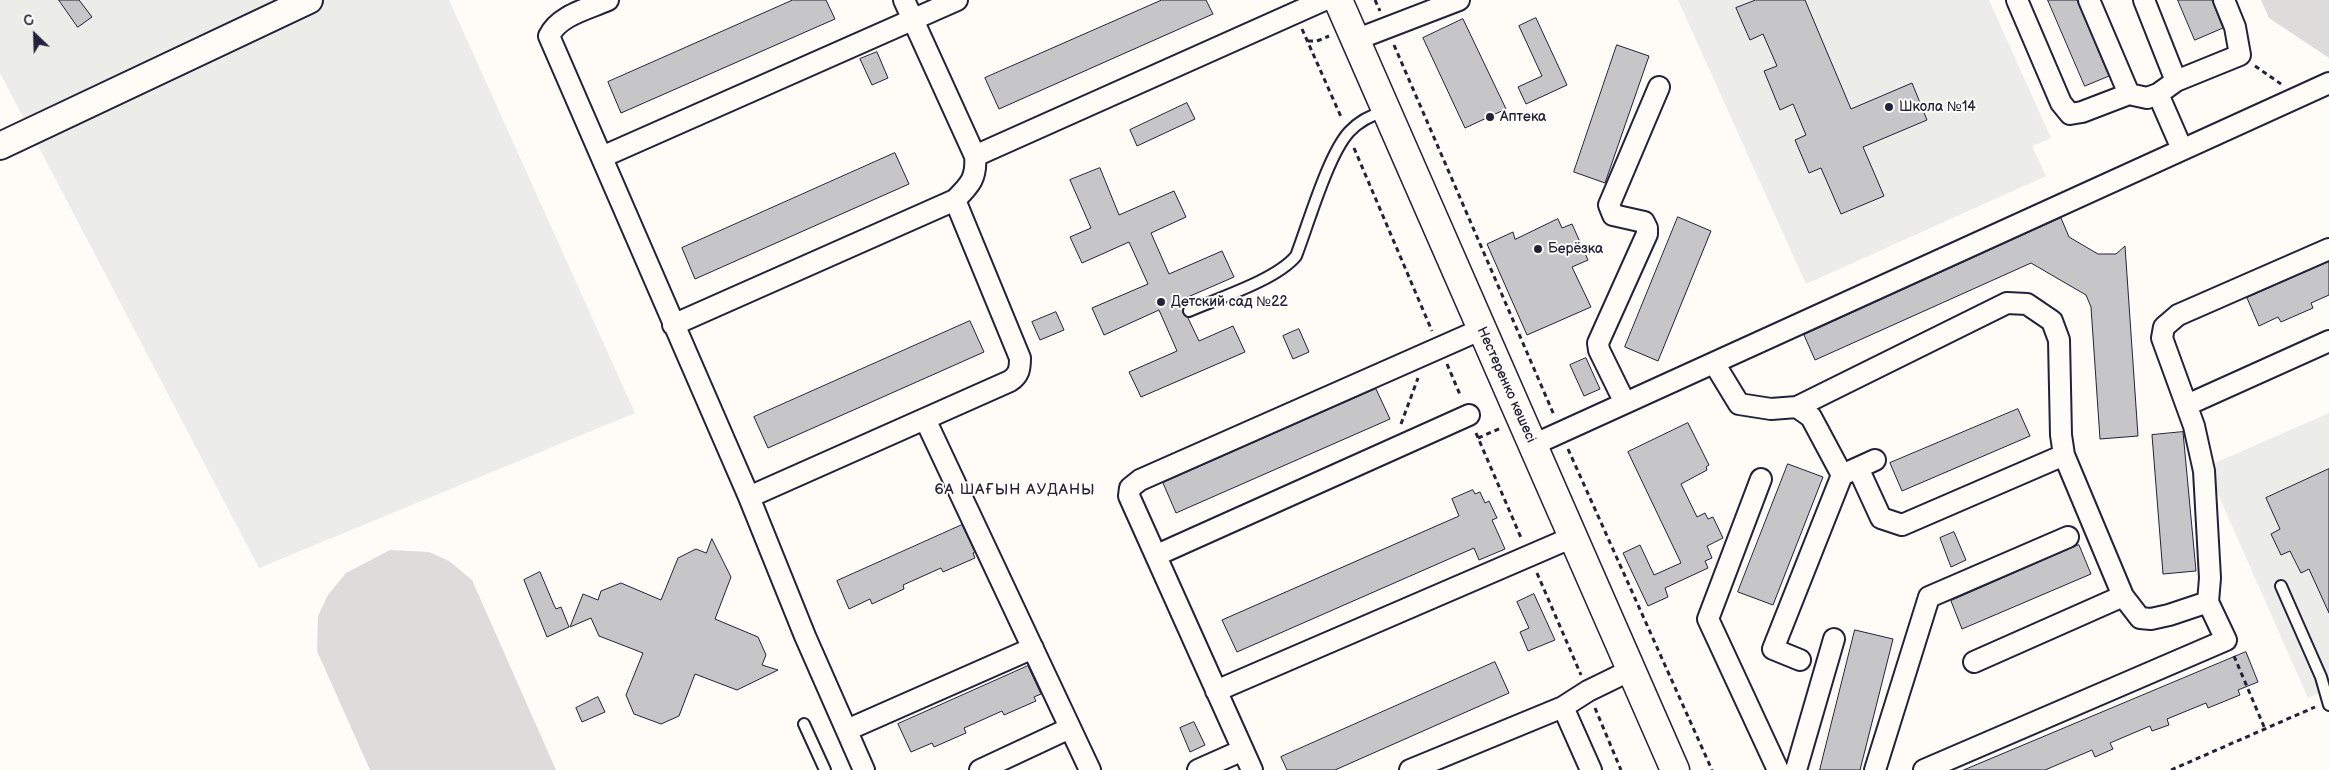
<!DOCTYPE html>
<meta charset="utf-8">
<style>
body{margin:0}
#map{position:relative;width:2329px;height:770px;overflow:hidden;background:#fdfcf7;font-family:"Balsamiq Sans",sans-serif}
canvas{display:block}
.north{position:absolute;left:10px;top:10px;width:50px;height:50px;-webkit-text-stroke:4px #fdfcf7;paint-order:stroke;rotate:336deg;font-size:14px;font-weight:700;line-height:20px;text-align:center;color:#22223b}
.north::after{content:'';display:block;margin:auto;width:18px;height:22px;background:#22223b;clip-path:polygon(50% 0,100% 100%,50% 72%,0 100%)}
</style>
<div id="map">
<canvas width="2329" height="770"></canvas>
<div class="north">С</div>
</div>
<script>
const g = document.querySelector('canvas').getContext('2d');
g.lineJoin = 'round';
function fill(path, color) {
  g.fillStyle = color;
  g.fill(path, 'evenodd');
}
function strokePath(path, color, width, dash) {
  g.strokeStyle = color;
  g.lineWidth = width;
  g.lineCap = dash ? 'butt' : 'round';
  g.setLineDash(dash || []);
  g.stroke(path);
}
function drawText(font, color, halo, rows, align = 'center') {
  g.font = font + ' "Balsamiq Sans",sans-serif';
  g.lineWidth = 4;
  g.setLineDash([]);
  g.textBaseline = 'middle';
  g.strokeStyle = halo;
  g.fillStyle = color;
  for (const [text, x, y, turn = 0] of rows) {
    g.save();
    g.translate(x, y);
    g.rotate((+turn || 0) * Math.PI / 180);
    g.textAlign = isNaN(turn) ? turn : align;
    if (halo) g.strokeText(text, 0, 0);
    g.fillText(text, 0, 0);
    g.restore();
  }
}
fill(new Path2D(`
 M0 0H449L635 413 259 568 0 73Z
 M1678 0H1989L2051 138 2032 146 2046 176 1806 284Z
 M2329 413V689L2308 698 2206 467Z`), '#ecece9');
fill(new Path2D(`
 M2261 0H2329V58L2269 18Z
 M390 550 429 552 449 561 472 580 556 770H370L317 651 318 616 328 595 346 573Z`), '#dddcdb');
const building = new Path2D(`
 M59 0H79L92 17 78 27Z
 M793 0H826L835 19 621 113 608 82Z
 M1162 0H1206L1213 14 999 109 985 78Z
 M1756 0H1805L1851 109 1912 83 1927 120 1863 147 1884 196 1841 214 1821 168 1809 173 1795 140 1806 135 1793 104 1780 110 1764 71 1777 66 1763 34 1750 40 1736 8Z
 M2048 0H2077L2109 76 2085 86Z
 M2178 0H2212L2223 28 2195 40Z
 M1536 18 1567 85 1526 104 1518 87 1542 76 1519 26Z
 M1463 19 1506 109 1465 128 1423 38Z
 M1617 45 1649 56 1605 183 1574 172Z
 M877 52 888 78 872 85 860 59Z
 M1187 103 1195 119 1137 146 1130 130Z
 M895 153 909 184 695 279 682 248Z
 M1100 168 1119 215 1174 191 1186 217 1151 233 1169 274 1222 251 1234 277 1181 300 1184 307 1183 313 1188 318 1199 341 1233 326 1245 352 1141 397 1129 372 1177 351 1159 310 1104 335 1092 308 1148 284 1129 242 1082 263 1070 237 1091 228 1070 180Z
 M1678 217 1711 231 1658 361 1625 347Z
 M2061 218 2069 237 2098 254H2116L2125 246 2138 436 2100 439 2091 307 2086 295 2031 263 1815 360 1804 335Z
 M1558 219 1562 228 1572 224 1588 260 1572 267 1591 307 1527 335 1487 244 1513 232 1515 239Z
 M2329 262V295L2311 303 2313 308 2281 322 2278 317 2259 326 2247 298Z
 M1056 312 1064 330 1040 340 1032 322Z
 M970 321 984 352 768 448 754 417Z
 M1299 329 1309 352 1293 359 1283 336Z
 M1586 358 1600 389 1584 396 1570 365Z
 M1376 389 1390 419 1176 513 1163 483Z
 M2018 409 2030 436 1902 491 1890 463Z
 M1688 423 1709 465 1706 467 1707 470 1681 484 1697 517 1705 513 1708 519 1713 517 1723 538 1707 546 1712 558 1705 561 1708 568 1665 588 1668 597 1648 606 1623 553 1640 545 1654 575 1681 563 1628 452Z
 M2183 432 2196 571 2163 574 2152 435Z
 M1788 464 1823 477 1773 605 1738 592Z
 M2329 469V613L2309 569 2301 573 2290 551 2281 555 2271 534 2280 529 2266 498Z
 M1473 490 1475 494 1480 492 1485 503 1489 501 1497 518 1492 520 1505 549 1479 560 1474 548 1237 652 1222 620 1459 516 1452 499Z
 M962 525 975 552 973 553 975 558 943 572 941 568 903 585 904 589 872 604 870 599 849 609 837 581Z
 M1954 532 1966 560 1951 567 1940 538Z
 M712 539 731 577 715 619 758 637 766 655 762 665 778 670 737 690 695 674 679 716 661 724 634 714 626 695 643 653 599 636 591 618 570 627 583 594 598 600 601 591 621 583 661 600 678 558 696 549 706 553Z
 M2079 545 2091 574 1962 629 1951 601Z
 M540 572 554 605 556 609 561 607 569 627 547 637 524 580Z
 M1534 594 1555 640 1528 651 1520 632 1529 628 1517 602Z
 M1855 630 1893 639 1860 770H1820Z
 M2246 652 2258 682 2238 690 2240 695 2208 708 2206 703 2167 719 2169 725 2152 731 2150 726 2110 743 2113 749 2095 757 2092 750 2045 770H1964Z
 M1495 662 1509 693 1335 770H1287L1281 757Z
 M1028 666 1041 694 1034 697 1036 701 1004 715 1002 711 964 728 966 733 934 747 932 743 911 752 898 724Z
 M598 697 605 712 582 722 576 708Z
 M1194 722 1205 745 1190 752 1180 728Z`);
fill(building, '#c6c6c8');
strokePath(building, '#22223b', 1);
const service = new Path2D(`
 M1189 311C1219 298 1276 280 1296 256 1308 225 1328 155 1349 132 1359 121 1371 115 1385 111
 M2281 586 2321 677 2329 705
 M804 724 825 770`);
const minor = new Path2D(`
 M608 0C588 9 559 15 549 36L749 497 805 636 864 770
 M2017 0 2061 103 2070 114 2082 112 2129 94 2147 98 2158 94 2176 81 2240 55 2235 27 2224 0
 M2089 0 2129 94
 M2144 0 2176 81
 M1355 40 1459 0
 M2158 94 2182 149
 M975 156 1324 0
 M602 157 957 0
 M673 325 955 200
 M1714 363 1739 404 1771 409 1797 407 1811 417 1842 475
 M1625 403 1599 350 1598 343 1647 234V228L1644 222 1613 215 1609 205 1659 87
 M2187 405 2329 341
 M1797 407 2007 303 2027 304 2052 321 2059 340 2061 435 2064 455 2123 596 2140 618 2151 619 2169 615 2208 602
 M925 419 1090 770
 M1533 445 2329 83
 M1858 468 1881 518 1902 525 2064 455
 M1761 479 1708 619 1778 770
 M749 497 1010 381C1019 375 1020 369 1020 358L955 200C970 185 977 178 975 156L904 0
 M1157 555 1469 415
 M1800 660 1773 649 1842 475 1875 460
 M1974 662 2123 596
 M1216 691 1573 537
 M1563 707 1591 770
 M847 730 1033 648
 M980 770 1070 728
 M1198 770 1243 750
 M1252 770 1129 496 1130 488 1140 480 1482 329
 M1410 770 1563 707 1588 691 1631 670
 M1796 770 1834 639
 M1875 770 1929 597 2068 537
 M1924 770 2226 640 2208 602 2210 578 2204 471 2194 426 2162 338 2164 327 2178 315 2329 249`);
const tertiary = new Path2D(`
 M0 146 309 0`);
const secondary = new Path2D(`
 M1338 0 1675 770`);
strokePath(service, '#22223b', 14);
strokePath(minor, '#22223b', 24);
strokePath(tertiary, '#22223b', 30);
strokePath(secondary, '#22223b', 31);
strokePath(new Path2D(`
 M1375 0 1380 11
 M1302 29 1342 119
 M1308 41H1317L1329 36
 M1394 45 1554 415
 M2255 66 2281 84
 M1354 148 1432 331
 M1447 364 1461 397
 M1401 424 1418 378
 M1476 433 1522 540
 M1478 438 1501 428
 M1568 449 1712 770
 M1537 573 1581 675
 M2234 656 2265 729
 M1595 708 1621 770
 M2171 770 2315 707`), '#22223b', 3, [5, 4]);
strokePath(service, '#fdfcf7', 10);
strokePath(minor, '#fdfcf7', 20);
strokePath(tertiary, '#fdfcf7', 26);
strokePath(secondary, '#fdfcf7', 28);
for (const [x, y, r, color] of [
 [1889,107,5,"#22223b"],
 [1490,117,5,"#22223b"],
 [1538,249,5,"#22223b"],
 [1161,302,5,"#22223b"]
]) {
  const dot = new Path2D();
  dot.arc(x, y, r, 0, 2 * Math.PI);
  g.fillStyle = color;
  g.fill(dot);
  strokePath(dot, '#fdfcf7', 2);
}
drawText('14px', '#22223b', '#fdfcf7', [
 ["Школа №14",1899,107],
 ["Аптека",1500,117],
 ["Берёзка",1548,249],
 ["Детский сад №22",1171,302]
], 'left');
drawText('14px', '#22223b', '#fdfcf7', [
 ["Нестеренко көшесі",1506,385,66]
]);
g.letterSpacing = '1px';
drawText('15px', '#22223b', '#fdfcf7', [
 ["6А ШАҒЫН АУДАНЫ",1015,490]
]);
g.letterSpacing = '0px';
</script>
